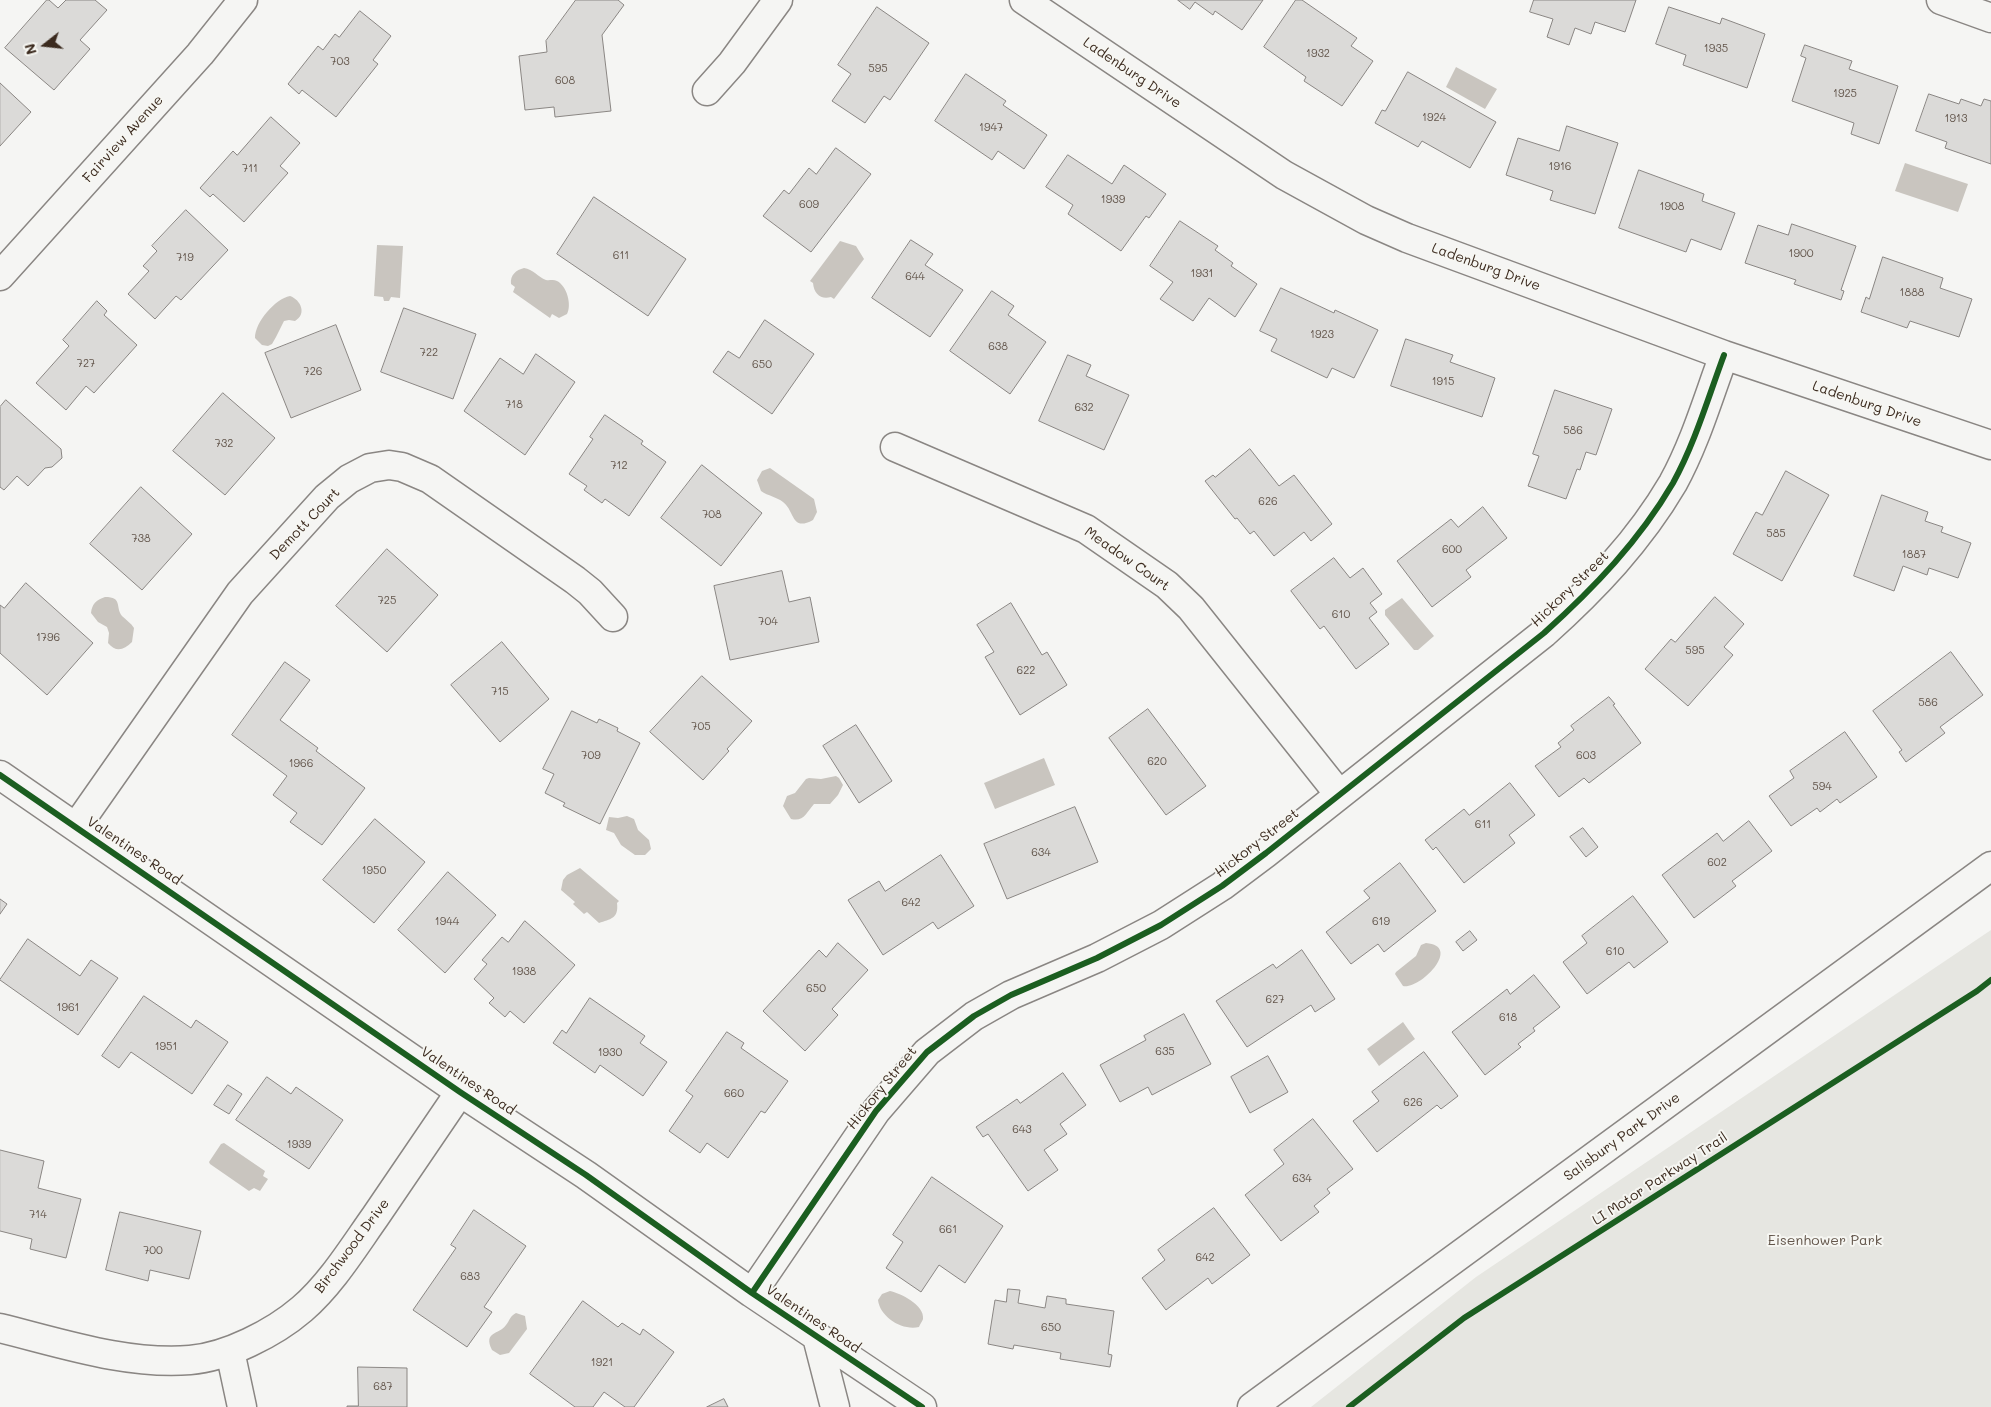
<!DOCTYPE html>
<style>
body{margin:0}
#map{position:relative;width:1991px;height:1407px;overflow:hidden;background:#f5f5f3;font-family:Mali,sans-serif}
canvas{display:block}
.north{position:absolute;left:20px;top:20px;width:50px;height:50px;-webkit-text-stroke:4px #f6f6f2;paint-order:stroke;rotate:254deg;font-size:14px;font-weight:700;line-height:20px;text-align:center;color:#3b2a1e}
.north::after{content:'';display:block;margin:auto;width:18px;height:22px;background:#3b2a1e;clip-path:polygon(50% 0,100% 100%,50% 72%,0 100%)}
</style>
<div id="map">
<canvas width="1991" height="1407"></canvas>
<div class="north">N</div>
</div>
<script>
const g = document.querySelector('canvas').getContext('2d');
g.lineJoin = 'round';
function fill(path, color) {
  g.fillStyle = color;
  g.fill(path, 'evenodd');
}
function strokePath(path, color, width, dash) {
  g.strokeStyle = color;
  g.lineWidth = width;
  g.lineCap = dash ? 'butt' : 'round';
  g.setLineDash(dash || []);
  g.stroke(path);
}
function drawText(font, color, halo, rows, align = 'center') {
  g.font = font + ' Mali,sans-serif';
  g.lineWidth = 4;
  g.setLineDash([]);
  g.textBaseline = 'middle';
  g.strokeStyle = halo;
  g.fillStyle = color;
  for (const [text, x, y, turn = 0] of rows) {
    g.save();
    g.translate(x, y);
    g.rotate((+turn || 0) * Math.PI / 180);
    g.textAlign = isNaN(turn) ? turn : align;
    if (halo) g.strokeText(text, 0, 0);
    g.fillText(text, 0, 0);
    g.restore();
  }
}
fill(new Path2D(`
 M1991 930V1407H1311L1476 1277Z`), '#e6e6e1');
fill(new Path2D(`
 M1456 67 1497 89 1485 109 1446 87Z
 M1905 163 1968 184 1958 212 1895 191Z
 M840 241 856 246 864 259 834 299 831 297C821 300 814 294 813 283L810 281Z
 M377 245 403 246 400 298 391 297 389 301H384L383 297 374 296Z
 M524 268C533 269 538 277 546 280 549 281 553 279 557 281 567 286 572 305 567 314L559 318 552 314 550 318 513 292 515 287 511 284C510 275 516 270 524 268Z
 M290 296C301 300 307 314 295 321L289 320 284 321 276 337 272 344 268 346 262 345 255 338C255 322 275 299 290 296Z
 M770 468 814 499 817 512 813 520C791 532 795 511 783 502 777 497 768 496 761 491L757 480 762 471Z
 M105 597C123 597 115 607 122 616 126 620 131 623 134 628L132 642C124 650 116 653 108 643L109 633 107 627 98 622 91 613C92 604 96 600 105 597Z
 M1402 598 1434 636 1418 650H1414L1385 615V610Z
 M1044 758 1055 785 995 809 984 783Z
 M836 776 839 778 843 785 838 795 830 804H814C806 813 804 822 791 819L783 806 787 796 795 793 806 779 809 778 821 779Z
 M627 816 634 819 638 830 649 840 651 849 645 855H635L621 845 614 833 606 830 609 817 618 818Z
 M580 868 619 901 617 903C619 919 610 919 599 923L587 912 584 914 573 904 575 902 561 890 563 880 567 875Z
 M1426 943C1463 946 1420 990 1403 986L1395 974 1396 972 1416 956 1421 945Z
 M1403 1022 1415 1039 1379 1066 1367 1049Z
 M224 1143 265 1171 263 1176 268 1179 260 1191 254 1188 249 1191 210 1164 209 1162 221 1144Z
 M890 1291C900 1293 925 1305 923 1319 923 1320 919 1326 919 1327 902 1331 880 1317 878 1300L882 1294Z
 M516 1313 525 1316 527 1329 509 1353 500 1355 492 1350C483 1331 499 1335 506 1325 510 1320 510 1316 516 1313Z`), '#c9c5bf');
const building = new Path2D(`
 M47 0H49L58 8 66 0H95L107 10 80 40 90 49 54 90 5 48Z
 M576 0H618L624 5 602 35 611 111 555 117 554 107 525 110 519 56 547 52 546 41Z
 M1178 0H1263L1242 30 1215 11 1213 15 1195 2 1190 9Z
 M1296 0H1302L1357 38 1351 46 1373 61 1342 106 1304 81 1306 77 1264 47Z
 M1534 0H1636L1625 32 1595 22 1591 34 1575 28 1569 45 1547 37 1553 19 1530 12Z
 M877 7 929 43 890 100 884 96 865 123 832 101 851 74 838 65Z
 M1669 7 1720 24 1722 18 1765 34 1747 88 1683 65 1686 55 1656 44Z
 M360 11 391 36 373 60 378 64 336 117 302 90 299 94 288 84 318 46 323 50 335 34 339 37Z
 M1805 45 1852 61 1849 69 1898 86 1879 144 1851 134 1854 123 1792 101 1806 58 1801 56Z
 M1408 72 1496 122 1470 168 1422 141 1418 147 1375 123 1382 110 1385 111Z
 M966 74 1006 101 1003 105 1047 135 1024 169 998 151 992 160 935 121Z
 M0 83 31 112 0 146Z
 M1929 94 1959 104 1961 99 1981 106 1984 99 1991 101V164L1945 148 1947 142 1916 131Z
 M271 117 300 143 280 166 288 173 244 222 213 194 210 197 200 188 233 151 237 155Z
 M1567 126 1618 143 1595 214 1550 200 1553 191 1506 175 1518 138 1559 151Z
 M836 148 871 174 811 252 763 216 784 190 789 194 809 168 816 174Z
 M1068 155 1112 184 1124 165 1166 194 1149 218 1146 216 1121 251 1068 214 1073 205 1046 187Z
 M1639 170 1704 194 1702 201 1735 213 1721 250 1691 239 1686 252 1619 228Z
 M594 197 686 259 648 316 557 254Z
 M186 210 228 250 181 300 176 296 155 319 128 294 149 271 143 266 157 251 152 246Z
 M1180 221 1218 246 1215 250 1233 263 1231 266 1257 284 1235 317 1209 298 1193 321 1160 299 1173 282 1150 266Z
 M1792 224 1856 246 1841 290 1844 291 1841 300 1794 284 1796 280 1745 263 1758 225 1788 235Z
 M911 240 933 254 925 265 963 290 930 337 872 298Z
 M1883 257 1943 278 1940 288 1972 299 1959 337 1910 321 1907 328 1861 312 1866 297 1869 299Z
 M1281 288 1334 313 1335 310 1378 330 1354 378 1332 368 1327 378 1271 351 1277 339 1260 331Z
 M992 291 1014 306 1008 315 1046 342 1010 394 950 351Z
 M97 301 107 311 104 315 137 345 94 393 86 386 66 410 36 383 69 346 63 340Z
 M404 308 476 334 453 399 381 372Z
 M765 320 814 354 772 414 713 372 728 351 739 358Z
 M336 325 361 390 291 418 265 353Z
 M1406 339 1453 355 1450 362 1495 378 1482 417 1391 386Z
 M536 354 575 382 525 455 464 411 500 358 523 374Z
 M1068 355 1091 365 1086 376 1129 395 1104 450 1039 421Z
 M1555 390 1612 409 1596 455 1586 452 1580 470 1577 469 1566 499 1528 486 1539 456 1533 454Z
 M223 393 275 438 225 495 173 451Z
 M6 400 61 449 62 458 52 467 45 468 28 486 17 476 4 490 0 487V407Z
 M605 415 643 441 641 444 666 462 629 516 605 499 602 503 584 490 587 486 569 474 593 439 590 437Z
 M1250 449 1279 486 1294 475 1332 524 1311 541 1304 532 1274 556 1254 531 1250 534 1237 518 1235 519 1205 481 1213 475 1215 477Z
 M702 465 762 513 721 566 661 518Z
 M1786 471 1829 495 1782 581 1733 554 1756 512 1762 515Z
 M141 487 192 534 142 590 90 544Z
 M1882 495 1928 512 1925 521 1943 527 1941 532 1971 543 1958 578 1929 568 1927 575 1903 566 1894 591 1854 576Z
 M1483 507 1507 538 1466 570 1471 577 1432 607 1397 561 1451 519 1458 527Z
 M387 549 438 595 387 652 336 606Z
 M1334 558 1350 578 1363 568 1382 594 1370 603 1377 612 1369 618 1389 644 1356 669 1324 626 1320 629 1291 591Z
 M782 571 789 602 810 597 819 642 730 660 714 586Z
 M26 583 93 643 47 695 0 653V605L4 608Z
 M1715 597 1744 624 1724 647 1733 655 1688 706 1645 669 1671 639 1675 642Z
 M1011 603 1042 655 1047 652 1067 685 1020 715 985 657 994 652 977 625Z
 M502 642 549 699 500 742 451 685Z
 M1951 652 1983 695 1940 727 1945 733 1906 762 1899 752 1902 750 1873 711Z
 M285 662 310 680 280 720 318 748 316 751 365 788 322 845 290 822 297 813 273 795 287 776 232 735Z
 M702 676 752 721 727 749 729 751 703 780 650 732Z
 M1609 697 1615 704 1613 705 1641 743 1589 783 1584 778 1559 797 1535 766 1561 747 1558 743 1574 730 1571 726Z
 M1148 709 1206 786 1166 815 1109 738Z
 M572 711 597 723 599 719 618 728 617 731 640 743 600 824 563 806 565 803 545 793 554 774 543 769Z
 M856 725 892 781 859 803 823 746Z
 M1845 732 1877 777 1840 803 1837 799 1820 812 1817 808 1791 826 1769 796 1794 778 1790 771Z
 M1510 783 1535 815 1509 835 1515 843 1464 883 1436 847 1433 850 1425 840 1464 809 1469 815Z
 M1075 807 1098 862 1007 899 984 844Z
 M375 819 425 862 374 923 323 880Z
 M1749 821 1772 851 1732 881 1736 886 1694 918 1662 875 1717 833 1723 841Z
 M1583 828 1598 847 1586 857 1570 837Z
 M941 855 974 906 938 929 933 922 883 955 848 900 879 881 885 891Z
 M1400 863 1436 911 1384 952 1378 944 1351 964 1326 932 1370 898 1364 891Z
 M448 872 496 915 445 973 398 930Z
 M1633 896 1668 942 1634 968 1629 962 1587 994 1563 962 1587 943 1582 936Z
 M0 899 7 904 0 914Z
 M525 921 575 965 524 1023 510 1011 505 1017 489 1003 494 998 474 979 487 964 482 960 502 937 508 942Z
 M1470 931 1477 940 1463 951 1456 942Z
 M28 939 80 976 91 960 118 978 78 1035 0 980Z
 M838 943 868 970 832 1009 838 1015 805 1051 763 1011 819 950 826 957Z
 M1302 950 1335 999 1315 1012 1311 1005 1247 1047 1216 1001 1273 964 1276 968Z
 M1534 975 1560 1007 1533 1028 1535 1031 1518 1044 1521 1047 1485 1075 1452 1032 1507 989 1510 994Z
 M144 996 191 1028 196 1020 228 1042 192 1094 131 1052 119 1068 102 1056Z
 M590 998 645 1036 640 1043 667 1062 643 1096 600 1065 595 1073 553 1043 562 1030 566 1033Z
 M1184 1014 1211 1064 1152 1095 1148 1087 1120 1102 1100 1065 1146 1040 1144 1036Z
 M727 1032 744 1043 741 1048 788 1081 765 1113 761 1111 728 1158 707 1143 700 1153 669 1131 693 1096 686 1091Z
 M1424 1052 1458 1096 1441 1109 1437 1105 1377 1152 1353 1121 1379 1101 1372 1092Z
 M1268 1056 1288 1092 1250 1113 1231 1077Z
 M1063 1073 1086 1105 1060 1124 1067 1134 1044 1150 1058 1170 1028 1191 988 1134 983 1137 976 1127 1017 1099 1020 1103Z
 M267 1077 291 1094 296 1087 343 1120 309 1169 236 1120Z
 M228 1085 242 1094 229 1114 214 1105Z
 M1313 1119 1353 1169 1327 1189 1330 1193 1314 1206 1319 1212 1281 1241 1245 1195 1284 1164 1274 1150Z
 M0 1150 44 1161 38 1188 81 1199 66 1258 30 1249 32 1239 0 1231Z
 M932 1177 1003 1226 965 1283 939 1265 921 1292 886 1268 903 1242 893 1235Z
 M1214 1208 1250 1255 1212 1284 1208 1278 1166 1310 1142 1278 1165 1260 1158 1250Z
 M474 1210 526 1246 484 1307 492 1312 467 1347 413 1310 456 1248 451 1245Z
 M120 1212 201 1231 189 1279 150 1270 148 1281 106 1270Z
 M1008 1289 1020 1290 1018 1303 1045 1308 1047 1296 1066 1299V1304L1114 1311 1108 1354 1112 1355 1110 1367 1060 1359 1061 1353 1014 1345 1013 1349 988 1344 995 1300 1006 1302Z
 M583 1301 618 1327 622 1323 640 1335 643 1329 674 1352 634 1407H625L604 1392 593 1407H575L530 1374Z
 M358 1367 407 1368V1407H347V1406H358Z
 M724 1399 728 1407H707Z`);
fill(building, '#dbdad8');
strokePath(building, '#8a8683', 1);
const minor = new Path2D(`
 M1024 0 1284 175 1366 220 1407 238 1724 355 1991 445
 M1941 0 1991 18
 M707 91 732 63 778 0
 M0 276 200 54 243 0
 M895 447 1086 529 1167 585 1191 608 1339 794
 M0 775 460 1092 586 1175 752 1293 922 1407
 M76 827 240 593 327 497 349 479 370 468 389 465 402 467 430 479 575 580 590 592 613 617
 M752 1293 876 1111 927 1052 974 1016 1011 995 1097 958 1161 925 1222 886 1266 853 1544 633C1594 588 1639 541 1673 483 1695 443 1708 398 1724 355
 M0 1328C61 1343 126 1365 190 1360 227 1357 274 1333 302 1309 331 1284 353 1248 375 1217 404 1175 432 1133 460 1092
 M817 1337 835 1407
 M230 1351 242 1407`);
const secondary = new Path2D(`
 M1252 1407 1991 866`);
strokePath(minor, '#8a8683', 31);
strokePath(secondary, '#8a8683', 31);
strokePath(minor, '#f5f5f3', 28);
strokePath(secondary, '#f5f5f3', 28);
strokePath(new Path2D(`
 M0 775 460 1092 586 1175 752 1293 922 1407
 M752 1293 876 1111 927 1052 974 1016 1011 995 1097 958 1161 925 1222 886 1266 853 1544 633C1594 588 1639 541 1673 483 1695 443 1708 398 1724 355
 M1349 1407 1464 1318 1977 991 1991 980`), '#1b5e20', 6);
drawText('11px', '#63564c', null, [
 ["1935",1716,49],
 ["1932",1318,54],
 ["703",340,62],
 ["595",878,69],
 ["608",565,81],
 ["1925",1845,94],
 ["1924",1434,118],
 ["1913",1956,119],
 ["1947",991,128],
 ["1916",1560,167],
 ["711",250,169],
 ["1939",1113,200],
 ["609",809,205],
 ["1908",1672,207],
 ["1900",1801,254],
 ["611",621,256],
 ["719",185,258],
 ["1931",1202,274],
 ["644",915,277],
 ["1888",1912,293],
 ["1923",1322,335],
 ["638",998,347],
 ["722",429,353],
 ["727",86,364],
 ["650",762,365],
 ["726",313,372],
 ["1915",1443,382],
 ["718",514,405],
 ["632",1084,408],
 ["586",1573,431],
 ["732",224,444],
 ["712",619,466],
 ["626",1268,502],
 ["708",712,515],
 ["585",1776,534],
 ["738",141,539],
 ["600",1452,550],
 ["1887",1914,555],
 ["725",387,601],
 ["610",1341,615],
 ["704",768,622],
 ["1796",48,638],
 ["595",1695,651],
 ["622",1026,671],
 ["715",500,692],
 ["586",1928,703],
 ["705",701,727],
 ["709",591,756],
 ["603",1586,756],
 ["620",1157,762],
 ["1966",301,764],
 ["594",1822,787],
 ["611",1483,825],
 ["634",1041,853],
 ["602",1717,863],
 ["1950",374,871],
 ["642",911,903],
 ["1944",447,922],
 ["619",1381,922],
 ["610",1615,952],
 ["1938",524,972],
 ["650",816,989],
 ["627",1275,1000],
 ["1961",68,1008],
 ["618",1508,1018],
 ["1951",166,1047],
 ["635",1165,1052],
 ["1930",610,1053],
 ["660",734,1094],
 ["626",1413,1103],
 ["643",1022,1130],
 ["1939",299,1145],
 ["634",1302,1179],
 ["714",38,1215],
 ["661",948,1230],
 ["700",153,1251],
 ["642",1205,1258],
 ["683",470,1277],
 ["650",1051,1328],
 ["1921",602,1363],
 ["687",383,1387]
]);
drawText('14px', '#3b2a1e', '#f6f6f2', [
 ["Ladenburg Drive",1132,73,34],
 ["Fairview Avenue",123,139,-48],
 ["Ladenburg Drive",1486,267,20],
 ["Ladenburg Drive",1867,404,19],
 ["Demott Court",305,524,-46],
 ["Meadow Court",1127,559,35],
 ["Hickory Street",1570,589,-44],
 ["Hickory Street",1257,843,-38],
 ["Valentines Road",134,851,34],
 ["Valentines Road",468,1081,34],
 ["Hickory Street",882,1088,-51],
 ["Salisbury Park Drive",1622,1137,-36],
 ["LI Motor Parkway Trail",1660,1179,-33],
 ["Birchwood Drive",352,1246,-53],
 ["Valentines Road",813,1319,34]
]);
drawText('14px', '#63564b', '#f6f6f2', [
 ["Eisenhower Park",1825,1241]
]);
</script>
